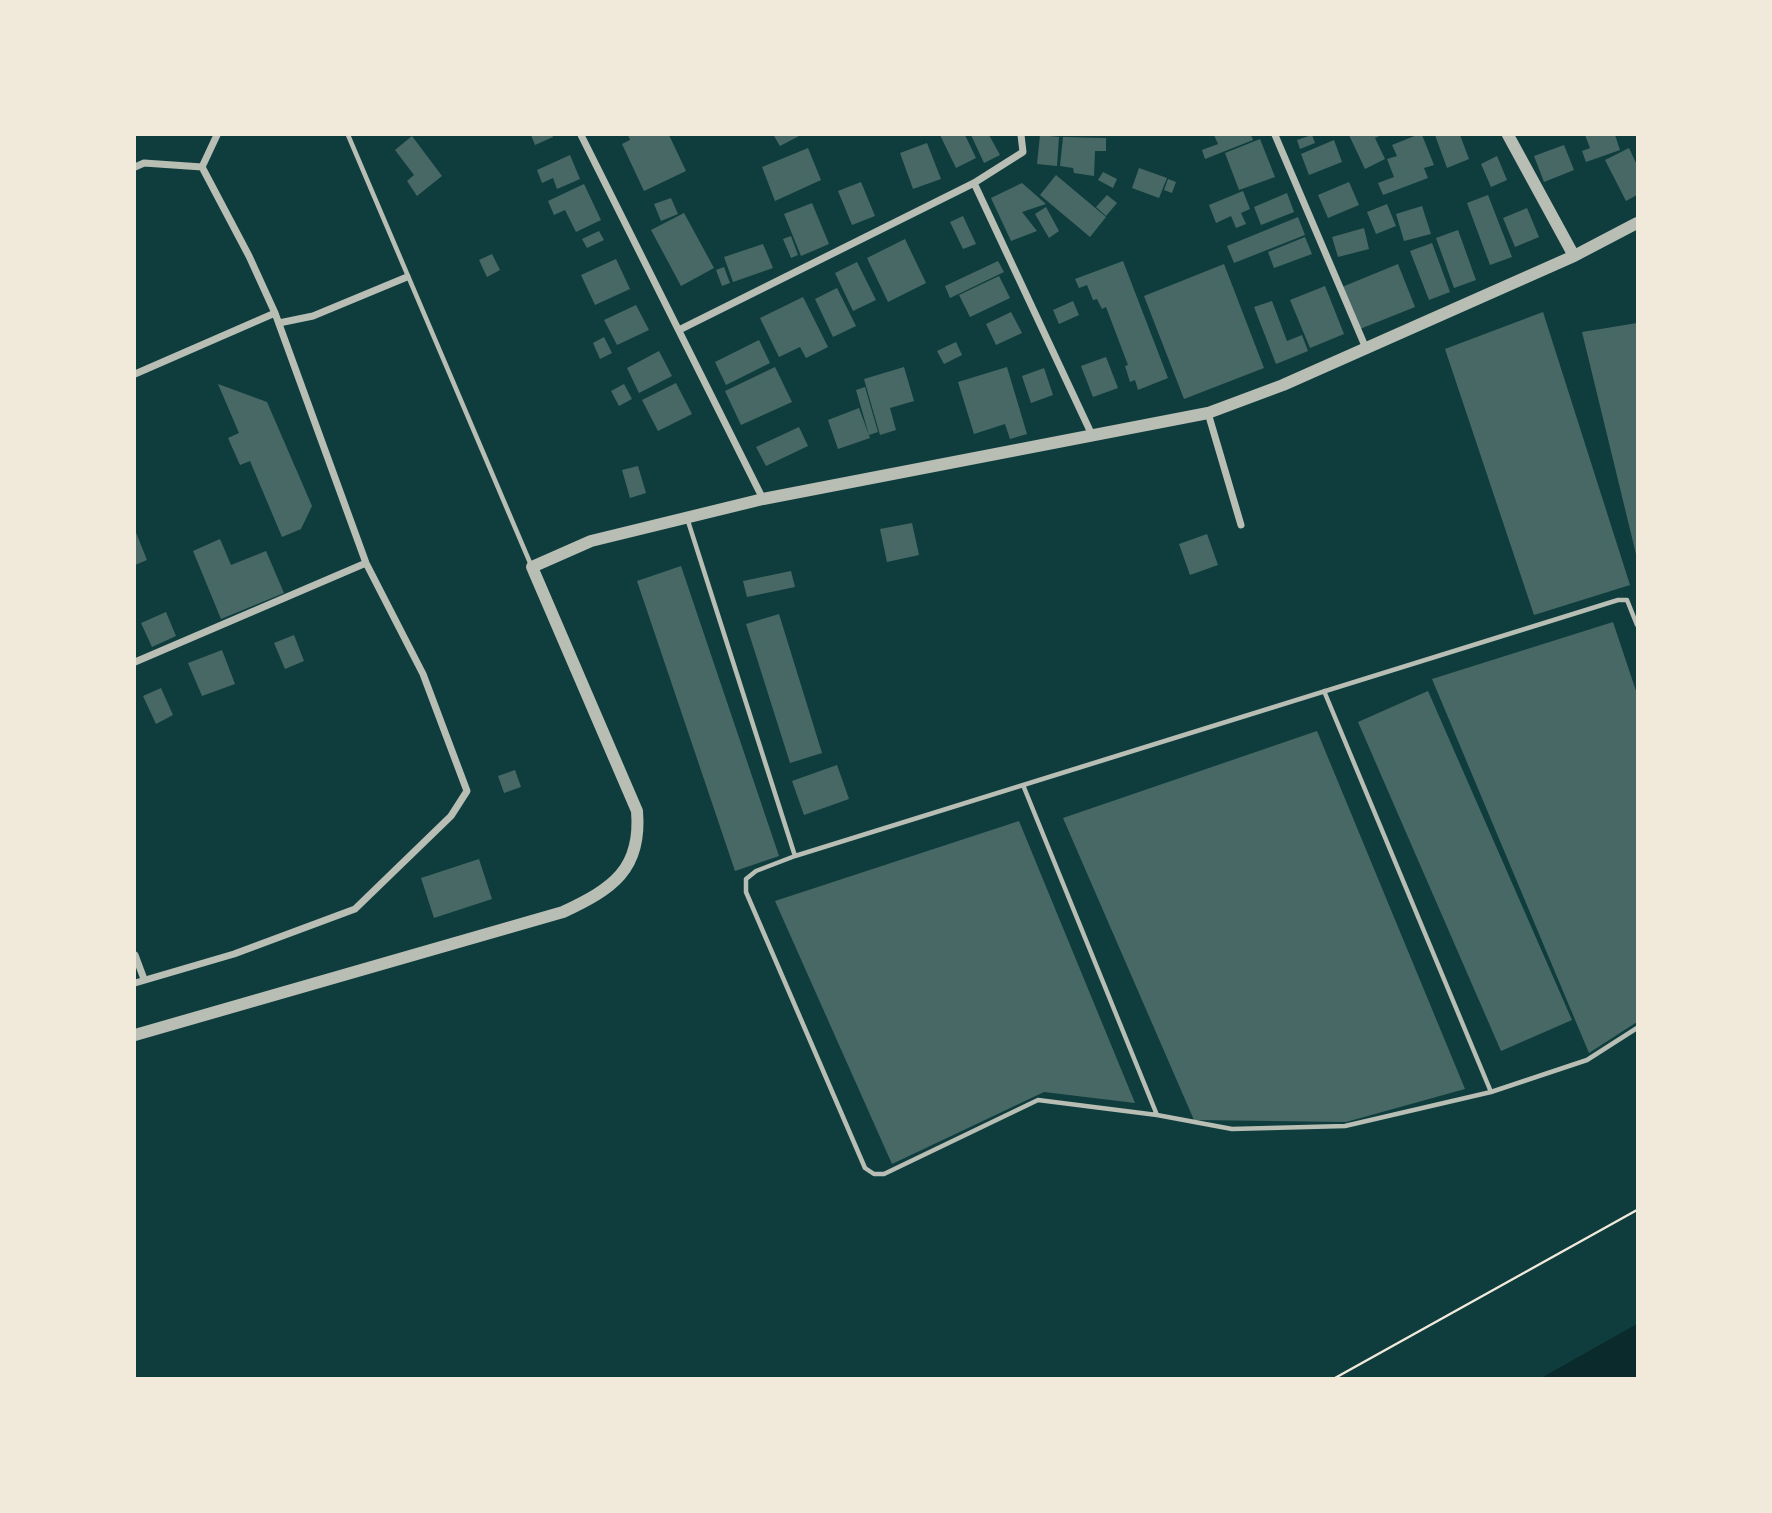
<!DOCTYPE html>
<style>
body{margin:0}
#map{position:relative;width:1772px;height:1513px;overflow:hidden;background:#0f3d3e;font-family:Commissioner,sans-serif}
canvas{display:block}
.frame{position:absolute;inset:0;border:136px solid #f1e9da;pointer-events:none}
</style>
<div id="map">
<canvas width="1772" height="1513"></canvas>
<div class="frame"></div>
</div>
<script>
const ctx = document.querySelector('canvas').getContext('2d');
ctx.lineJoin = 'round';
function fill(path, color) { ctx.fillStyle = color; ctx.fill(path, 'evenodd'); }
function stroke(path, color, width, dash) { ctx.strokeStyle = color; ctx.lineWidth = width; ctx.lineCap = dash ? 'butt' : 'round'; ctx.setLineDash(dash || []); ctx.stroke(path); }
const water = new Path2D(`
 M1637,1324V1378H1541Z`);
const building = new Path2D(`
 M531,135H552L553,137L535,145Z
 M628,135H669L686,171L644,191L622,144L630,140Z
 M777,135H801L780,146L774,136Z
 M940,135H965L976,158L956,168Z
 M971,135H989L1000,155L984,163Z
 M1040,135L1059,137L1057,166L1037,164Z
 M1214,135H1251L1253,140L1205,159L1202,150L1218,144Z
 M1312,135L1315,143L1300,149L1297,140Z
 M1349,135H1382L1375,138L1385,159L1365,169Z
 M1417,135H1422L1434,165L1424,168L1428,178L1383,195L1378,183L1394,177L1387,159L1397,156L1392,145Z
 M1435,135H1460L1469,159L1447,168Z
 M1585,135H1615L1620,150L1586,162L1582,151L1590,148Z
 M412,136L442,176L417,196L407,181L414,175L395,150Z
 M1063,137L1106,138V151H1095L1094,176L1074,173L1073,168L1060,166Z
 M1260,139L1275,177L1239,190L1225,153Z
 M1334,140L1342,162L1309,175L1301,154Z
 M927,143L941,179L913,189L900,153Z
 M1564,145L1574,170L1544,182L1534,156Z
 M808,148L821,180L775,201L762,167Z
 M1629,148L1637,165V195L1626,201L1605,160Z
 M570,155L580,179L557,189L553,178L542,183L537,170Z
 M1497,156L1507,180L1491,187L1481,164Z
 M1139,168L1167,178L1159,198L1132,188Z
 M1103,172L1117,179L1113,188L1098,180Z
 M1056,175L1106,217L1090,237L1040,195Z
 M1168,179L1176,182L1172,193L1164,190Z
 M861,182L875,216L852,225L838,191Z
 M1349,182L1359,205L1328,218L1318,195Z
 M1022,183L1046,204L1022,212L1037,231L1011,241L991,198Z
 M584,184L601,220L576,232L565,210L554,215L548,201Z
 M1243,191L1250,209L1241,213L1246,224L1236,228L1231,216L1216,223L1209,205Z
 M1287,193L1294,212L1261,225L1254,207Z
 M1107,195L1117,203L1106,216L1096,207Z
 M1488,195L1512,257L1490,265L1467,203Z
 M671,198L678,214L661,221L654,204Z
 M812,203L829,244L801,256L784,214Z
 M1387,204L1396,226L1376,234L1367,212Z
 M1422,206L1431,234L1404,241L1396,214Z
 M1046,207L1059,231L1049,238L1035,214Z
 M1527,208L1539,237L1515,247L1503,218Z
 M684,213L714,268L681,286L651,230Z
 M963,216L976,244L963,249L950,222Z
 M1298,217L1305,235L1234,263L1227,246Z
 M1364,228L1369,249L1338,257L1332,237Z
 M1458,230L1476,280L1454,288L1436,238Z
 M599,231L604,240L587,248L582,239Z
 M791,236L798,255L791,258L783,239Z
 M1305,237L1312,254L1274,268L1268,252Z
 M905,239L926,283L888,302L867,258Z
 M1432,243L1450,292L1429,300L1410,251Z
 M763,244L773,268L733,282L724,257Z
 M492,254L500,270L487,277L479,260Z
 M616,259L630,289L595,305L581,275Z
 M998,261L1004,272L950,298L945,286Z
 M1123,261L1168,378L1138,390L1135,380L1130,382L1125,366L1128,365L1106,307L1102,309L1097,299L1093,300L1087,285L1079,288L1075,279Z
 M857,262L876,300L853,311L835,273Z
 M1224,264L1264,368L1184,399L1144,296Z
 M1398,264L1415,307L1360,329L1342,287Z
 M724,267L730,283L722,286L716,270Z
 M999,276L1010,298L970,317L959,295Z
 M1325,286L1344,334L1310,348L1290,300Z
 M837,288L856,326L833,337L815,299Z
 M803,297L828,347L806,358L800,347L779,357L760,318Z
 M1073,301L1079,315L1059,324L1053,310Z
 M1272,301L1287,341L1302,335L1308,351L1276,364L1254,307Z
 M636,305L649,330L617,345L604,320Z
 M1011,312L1022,333L996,345L986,324Z
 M1543,312L1630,585L1534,615L1445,349Z
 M1637,323V553L1636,554L1582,332Z
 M604,337L612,353L600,359L593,343Z
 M759,340L770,363L726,385L715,362Z
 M956,342L962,355L944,364L937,351Z
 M659,351L672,376L639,393L627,368Z
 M1106,357L1118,388L1093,397L1081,366Z
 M775,367L792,402L741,425L725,391Z
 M904,367L914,401L890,408L896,430L880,435L864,379Z
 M1007,367L1027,434L1010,439L1005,424L974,434L958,382Z
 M1044,368L1053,395L1031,403L1022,376Z
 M676,383L692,414L658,431L642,400Z
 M218,384L267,402L312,506L301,529L282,537L250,461L240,465L228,438L239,433Z
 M624,384L632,399L619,406L611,391Z
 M865,387L878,432L869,435L856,390Z
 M859,408L870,438L838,449L828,420Z
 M799,427L808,446L766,466L756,447Z
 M638,466L646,493L630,498L622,470Z
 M912,523L919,555L887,562L880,529Z
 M135,530L147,560L135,565Z
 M1207,534L1218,565L1190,575L1179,544Z
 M220,539L231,565L266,551L284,593L221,619L193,551Z
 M681,566L779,856L735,871L637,581Z
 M791,571L795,587L747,597L743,581Z
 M166,612L176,636L152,647L141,623Z
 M779,614L822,753L790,763L746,624Z
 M1613,622L1637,694V1022L1589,1053L1432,679Z
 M294,635L304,661L285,669L274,643Z
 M222,650L235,684L202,696L188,663Z
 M161,688L173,715L156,724L143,696Z
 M1428,691L1572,1020L1501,1051L1358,722Z
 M1317,731L1465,1089L1346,1122L1194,1120L1063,818Z
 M837,765L849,799L804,815L792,781Z
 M515,770L521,787L504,793L498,776Z
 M1019,821L1135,1103L1044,1092L892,1164L775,901Z
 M479,859L492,899L434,918L421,878Z`);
const path = new Path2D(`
 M1335,1378L1637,1210`);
const service = new Path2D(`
 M348,135L531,565
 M687,518L795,856
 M1637,625L1627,600H1618L795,856L756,871L746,879V892L865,1168L874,1174H884L1038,1100L1157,1115L1232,1129L1345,1126L1491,1092L1587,1060L1637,1028
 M1324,691L1491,1092
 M1023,785L1157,1115`);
const minor = new Path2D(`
 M581,135L763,499
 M1275,135L1365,346
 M135,167L144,163L202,167
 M974,183L1092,435
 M279,323L313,316L407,277
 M679,330L974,183L1023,152L1021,135
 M135,374L275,313
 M1208,413L1241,525
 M135,662L366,563
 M135,955L144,979
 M135,983L234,954L355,909L451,816L467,791L423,674L366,563L275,313L249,256L202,167L217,135`);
const tertiary = new Path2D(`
 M1508,135L1574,256
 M135,1035L563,912C612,889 642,870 637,811L532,567L591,541L763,499L1208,413L1283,385L1574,256L1637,223`);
fill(water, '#0a2a2b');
fill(building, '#486865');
stroke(path, '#f1e9da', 2.5);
stroke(service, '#b8beb3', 4.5);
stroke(minor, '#b8beb3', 7);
stroke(tertiary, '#b8beb3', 12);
</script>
